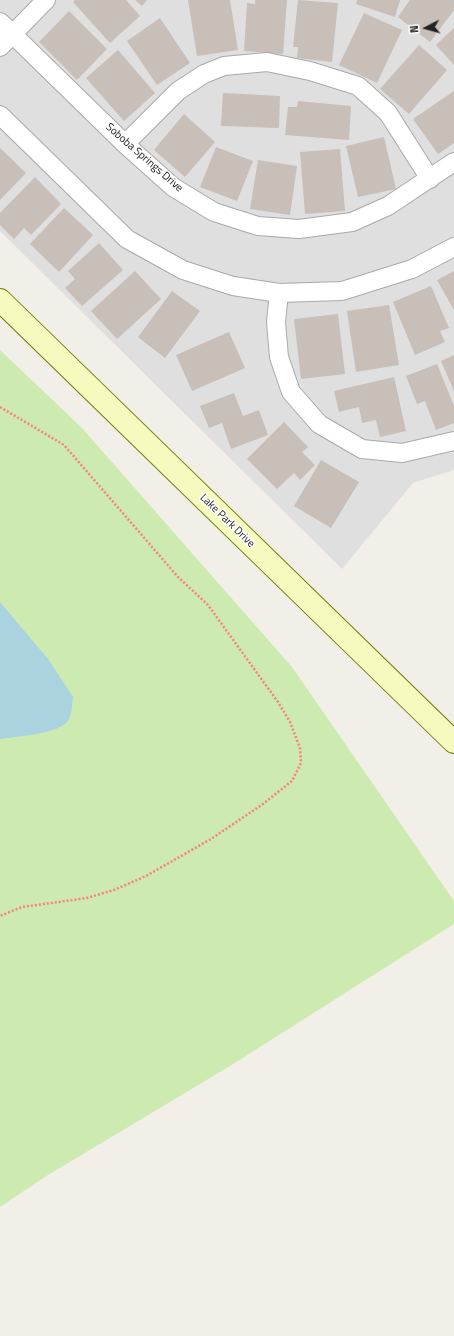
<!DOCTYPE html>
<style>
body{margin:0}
#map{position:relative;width:454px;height:1336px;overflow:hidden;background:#f2efe9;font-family:"Titillium Web",sans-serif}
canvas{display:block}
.north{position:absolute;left:406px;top:8px;width:40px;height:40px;-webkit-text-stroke:3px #fff;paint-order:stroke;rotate:264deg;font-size:11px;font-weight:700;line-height:16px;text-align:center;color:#222}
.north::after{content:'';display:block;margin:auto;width:14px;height:18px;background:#222;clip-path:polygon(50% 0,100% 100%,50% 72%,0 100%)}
</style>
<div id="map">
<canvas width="454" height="1336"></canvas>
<div class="north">N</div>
</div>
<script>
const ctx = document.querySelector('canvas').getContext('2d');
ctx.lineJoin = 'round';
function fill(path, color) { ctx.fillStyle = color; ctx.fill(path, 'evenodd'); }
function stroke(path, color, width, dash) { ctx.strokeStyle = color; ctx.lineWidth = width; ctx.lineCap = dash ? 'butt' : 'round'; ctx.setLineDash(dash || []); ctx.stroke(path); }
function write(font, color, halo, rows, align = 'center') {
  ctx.font = font + ' "Titillium Web",sans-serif'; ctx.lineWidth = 3; ctx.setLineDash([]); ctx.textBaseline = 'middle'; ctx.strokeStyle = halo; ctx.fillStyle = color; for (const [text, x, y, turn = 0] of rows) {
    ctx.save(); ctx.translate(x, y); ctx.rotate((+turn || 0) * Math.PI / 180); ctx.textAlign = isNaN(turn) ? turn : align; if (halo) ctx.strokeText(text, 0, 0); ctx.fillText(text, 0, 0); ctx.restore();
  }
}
const residential = new Path2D(`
 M0,0H454V470L413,483L342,569L0,231Z`);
const grass = new Path2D(`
 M0,350L82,428L292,667L454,901V924L230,1066L48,1175L0,1207Z`);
const water = new Path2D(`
 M0,602L48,659L73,697C72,704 72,713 69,719C61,735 16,736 0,739Z`);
const building = new Path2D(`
 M75,0H126L140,16L110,43L73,2Z
 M135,0H147L142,6Z
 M188,0H230L238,50L197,56Z
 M255,0H287L283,54L244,51L247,3L255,4Z
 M298,0L338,3L332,62L297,58L298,47H293Z
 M357,0H400L395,17L356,4Z
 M410,0H454V10L430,42L398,17Z
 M69,11L107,49L77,80L39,42Z
 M364,13L402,30L377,83L339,65Z
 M160,18L190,63L157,85L127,41Z
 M454,28V65L436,45Z
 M419,45L447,70L409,114L380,89Z
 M118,50L155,93L124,121L86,78Z
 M454,91V143L438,154L413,119Z
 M223,93L280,96L279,128L221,126Z
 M298,101L351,106L349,140L285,135L288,107H297Z
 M184,114L215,142L185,177L154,150Z
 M384,137L396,189L358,197L346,146Z
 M216,147L253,161L237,201L200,187Z
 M0,148L26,173L0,200Z
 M340,149L345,211L305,214L300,152Z
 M258,160L297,166L290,215L250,209Z
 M35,177L61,204L31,235L24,228L14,239L0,225V213Z
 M64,208L93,235L59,272L30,244Z
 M99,243L123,270L82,306L65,288L75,279L68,271Z
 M135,271L161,299L117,339L91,311Z
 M454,271V310L437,280Z
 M431,286L449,328L440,331L445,342L415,355L393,302Z
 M172,291L200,311L165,358L138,337Z
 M389,305L399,365L356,372L347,311Z
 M338,314L345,374L301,379L294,319Z
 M229,332L245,368L192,391L176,355Z
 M454,355V391L441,361Z
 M437,364L454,406V423L436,430L425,401L417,404L406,376Z
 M394,377L406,431L380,437L376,420L362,423L359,407L339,412L334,391Z
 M234,393L243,416L259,410L268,435L231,449L222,423L209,428L200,406Z
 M284,422L308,447L302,452L315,465L300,480L294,473L277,489L247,459Z
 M321,460L359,482L331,528L294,506Z`);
const path = new Path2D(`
 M0,407L64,445L178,577L208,605L278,702L290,722L300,748L301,763L292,781L263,804L211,839L146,876L114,890L87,898L22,907L0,916`);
const street = new Path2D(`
 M0,22L125,144L173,187L214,212L258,226L299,229L352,222L388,206L454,162
 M0,47L46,0
 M0,115L127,239L183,270L233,286L279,293L342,291L412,269L454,247
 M125,144L178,91L204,74L224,66L267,62L310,71L358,86L388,113L430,179
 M279,293L276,322L279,357L291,392L319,424L362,449L402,453L454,441`);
const secondary = new Path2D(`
 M0,300L454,742`);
const streetNames = [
 ["Soboba Springs Drive",144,158,41],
 ["Lake Park Drive",227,521,44]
];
fill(residential, '#e0dfdf');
fill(grass, '#cdebb0');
fill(water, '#aad3df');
fill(building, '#c7bfb8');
stroke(street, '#a9a9a9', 20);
stroke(secondary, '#707d05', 24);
stroke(path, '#fa8072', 2.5, [2, 2]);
stroke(street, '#fff', 18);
stroke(secondary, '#f7fabf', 22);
write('11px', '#222', '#fff', streetNames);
</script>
